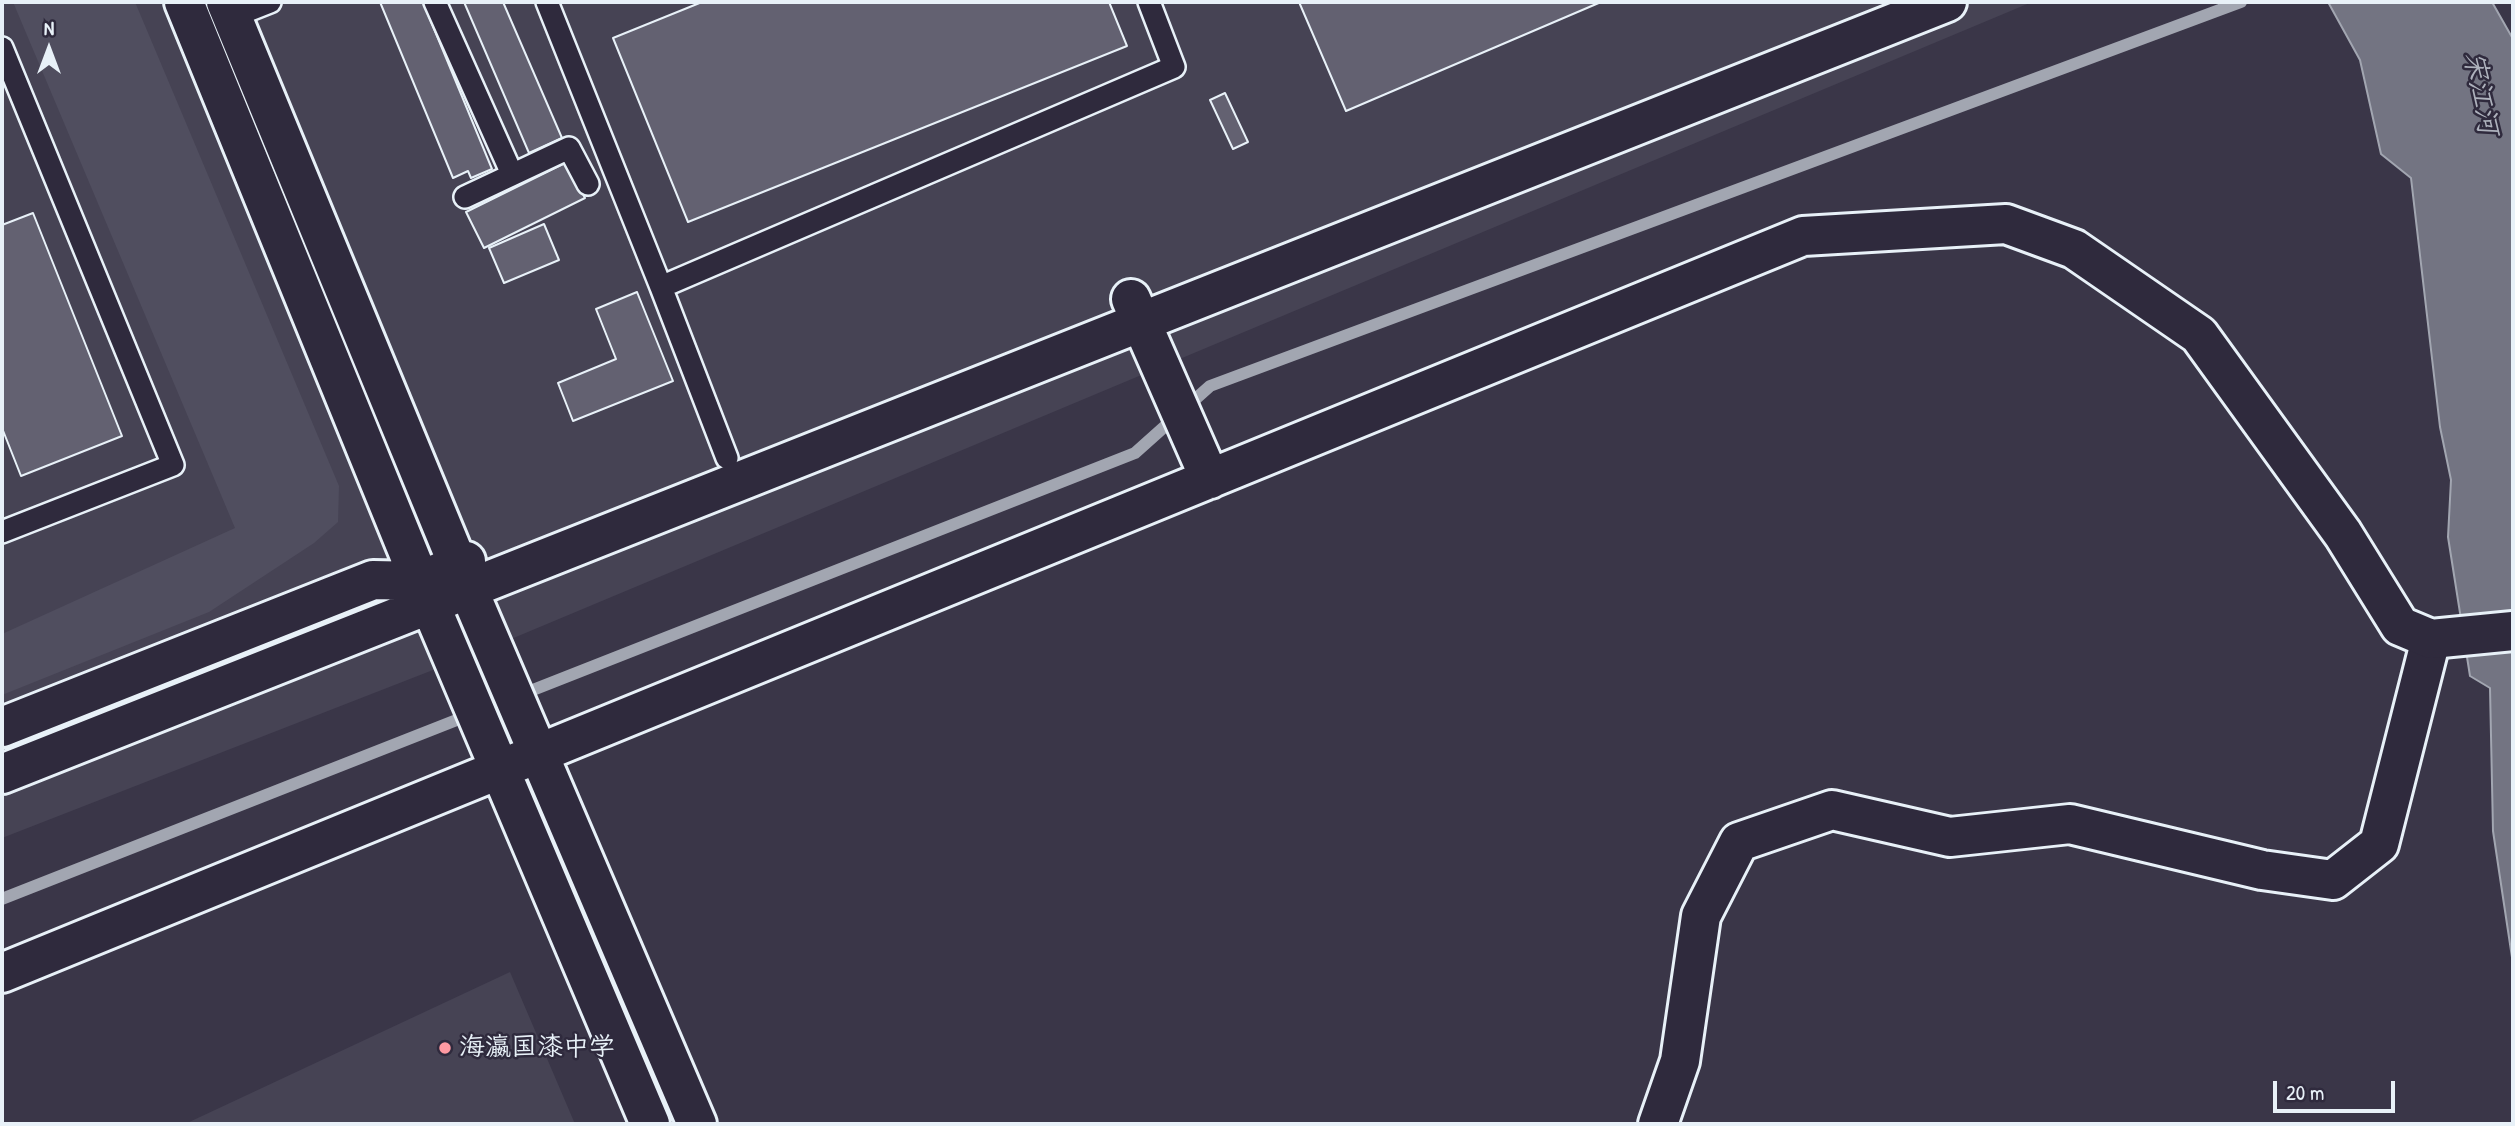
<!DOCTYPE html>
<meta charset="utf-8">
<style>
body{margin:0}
#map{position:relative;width:2515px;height:1126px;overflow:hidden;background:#3a3648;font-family:"Patrick Hand",sans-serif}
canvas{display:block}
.frame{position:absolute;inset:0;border:4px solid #e8f1f8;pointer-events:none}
.north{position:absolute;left:14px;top:14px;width:70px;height:70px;-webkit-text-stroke:5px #2f2a3d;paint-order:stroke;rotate:0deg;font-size:19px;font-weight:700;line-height:28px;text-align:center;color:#e8f1f8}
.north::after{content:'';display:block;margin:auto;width:24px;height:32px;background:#e8f1f8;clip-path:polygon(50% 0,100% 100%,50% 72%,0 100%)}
.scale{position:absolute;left:2273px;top:1081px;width:122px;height:32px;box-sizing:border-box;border:4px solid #e8f1f8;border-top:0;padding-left:9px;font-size:21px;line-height:24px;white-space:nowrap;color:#e8f1f8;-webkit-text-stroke:5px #2f2a3d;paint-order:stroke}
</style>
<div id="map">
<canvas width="2515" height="1126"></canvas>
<div class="frame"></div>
<div class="north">N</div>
<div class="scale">20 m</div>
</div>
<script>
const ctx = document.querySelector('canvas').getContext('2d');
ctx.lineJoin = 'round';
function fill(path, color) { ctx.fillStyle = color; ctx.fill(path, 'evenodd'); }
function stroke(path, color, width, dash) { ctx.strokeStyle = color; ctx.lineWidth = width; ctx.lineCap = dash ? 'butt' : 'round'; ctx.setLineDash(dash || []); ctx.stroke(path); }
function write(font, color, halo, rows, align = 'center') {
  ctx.font = font + ' "Patrick Hand","LXGW WenKai TC",sans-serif'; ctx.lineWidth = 5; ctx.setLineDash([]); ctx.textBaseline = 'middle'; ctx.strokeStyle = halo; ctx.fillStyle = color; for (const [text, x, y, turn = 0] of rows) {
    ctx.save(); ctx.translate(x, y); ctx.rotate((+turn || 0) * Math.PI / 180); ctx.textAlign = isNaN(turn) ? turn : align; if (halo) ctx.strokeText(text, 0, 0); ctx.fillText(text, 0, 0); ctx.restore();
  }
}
const built = new Path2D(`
 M2,2H2032L492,647L2,838Z
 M510,972L575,1124H185Z`);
const green = new Path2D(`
 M13,2H135L339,486L338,522L314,543L209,612L2,695V634L235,528Z`);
const water = new Path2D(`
 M2328,2H2492L2513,39V964L2493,831L2490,688L2470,676L2448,537L2451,480L2440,427L2411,178L2381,154L2360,60Z`);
const stream = new Path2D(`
 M2,899L1135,453L1210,386L2241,2`);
const building = new Path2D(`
 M380,2H423L492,169L471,178L468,171L453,178Z
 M464,2H503L562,138L529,153Z
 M702,2H1109L1127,46L688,222L613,38Z
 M1299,2H1601L1346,111Z
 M1225,93L1248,142L1233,149L1210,100Z
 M567,162L585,198L484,248L466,212Z
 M33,213L122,436L21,476L2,428V225Z
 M544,224L559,260L504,283L489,248Z
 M637,292L673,381L573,421L558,383L616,359L596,309Z`);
const lane = new Path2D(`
 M435,2L512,174
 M547,2L661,287L1174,67L1149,2
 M232,17L270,2
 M2,48L173,465L2,532
 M465,197L569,148L588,184
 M661,287L727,458`);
const street = new Path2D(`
 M1658,1124L1680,1061L1701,916L1739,842L1832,810L1950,837L2070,824L2262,870L2333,880L2379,844L2431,639`);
const secondary = new Path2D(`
 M184,2L420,581L650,1124
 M226,2L468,589L697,1124
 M1131,299L1210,479
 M2,727L373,580L420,581L466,561
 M2,774L1947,2
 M2,973L1803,236L2006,224L2074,249L2199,335L2343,534L2400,626L2431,639L2513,631`);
const markers = [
 [445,1048,7,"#ff9aa2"]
];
const poiNames = [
 ["海瀛国漆中学",459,1048]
];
const waterNames = [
 ["宋江河",2480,93,79]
];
fill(built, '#464354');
fill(green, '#504e5f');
fill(water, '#737482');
stroke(water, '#a2a6b1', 2);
stroke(stream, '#a2a6b1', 12);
fill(building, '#636171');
stroke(building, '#e8f1f8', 2);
stroke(lane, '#e8f1f8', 26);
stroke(street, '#e8f1f8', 44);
stroke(secondary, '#e8f1f8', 44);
stroke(lane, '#2f2a3d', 21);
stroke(street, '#2f2a3d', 38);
stroke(secondary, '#2f2a3d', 38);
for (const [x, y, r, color] of markers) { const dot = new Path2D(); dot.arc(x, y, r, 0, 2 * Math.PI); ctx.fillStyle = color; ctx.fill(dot); stroke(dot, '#2f2a3d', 2.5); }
write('26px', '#e8f1f8', '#2f2a3d', poiNames, 'left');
write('italic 28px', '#aeb2bd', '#2f2a3d', waterNames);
</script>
